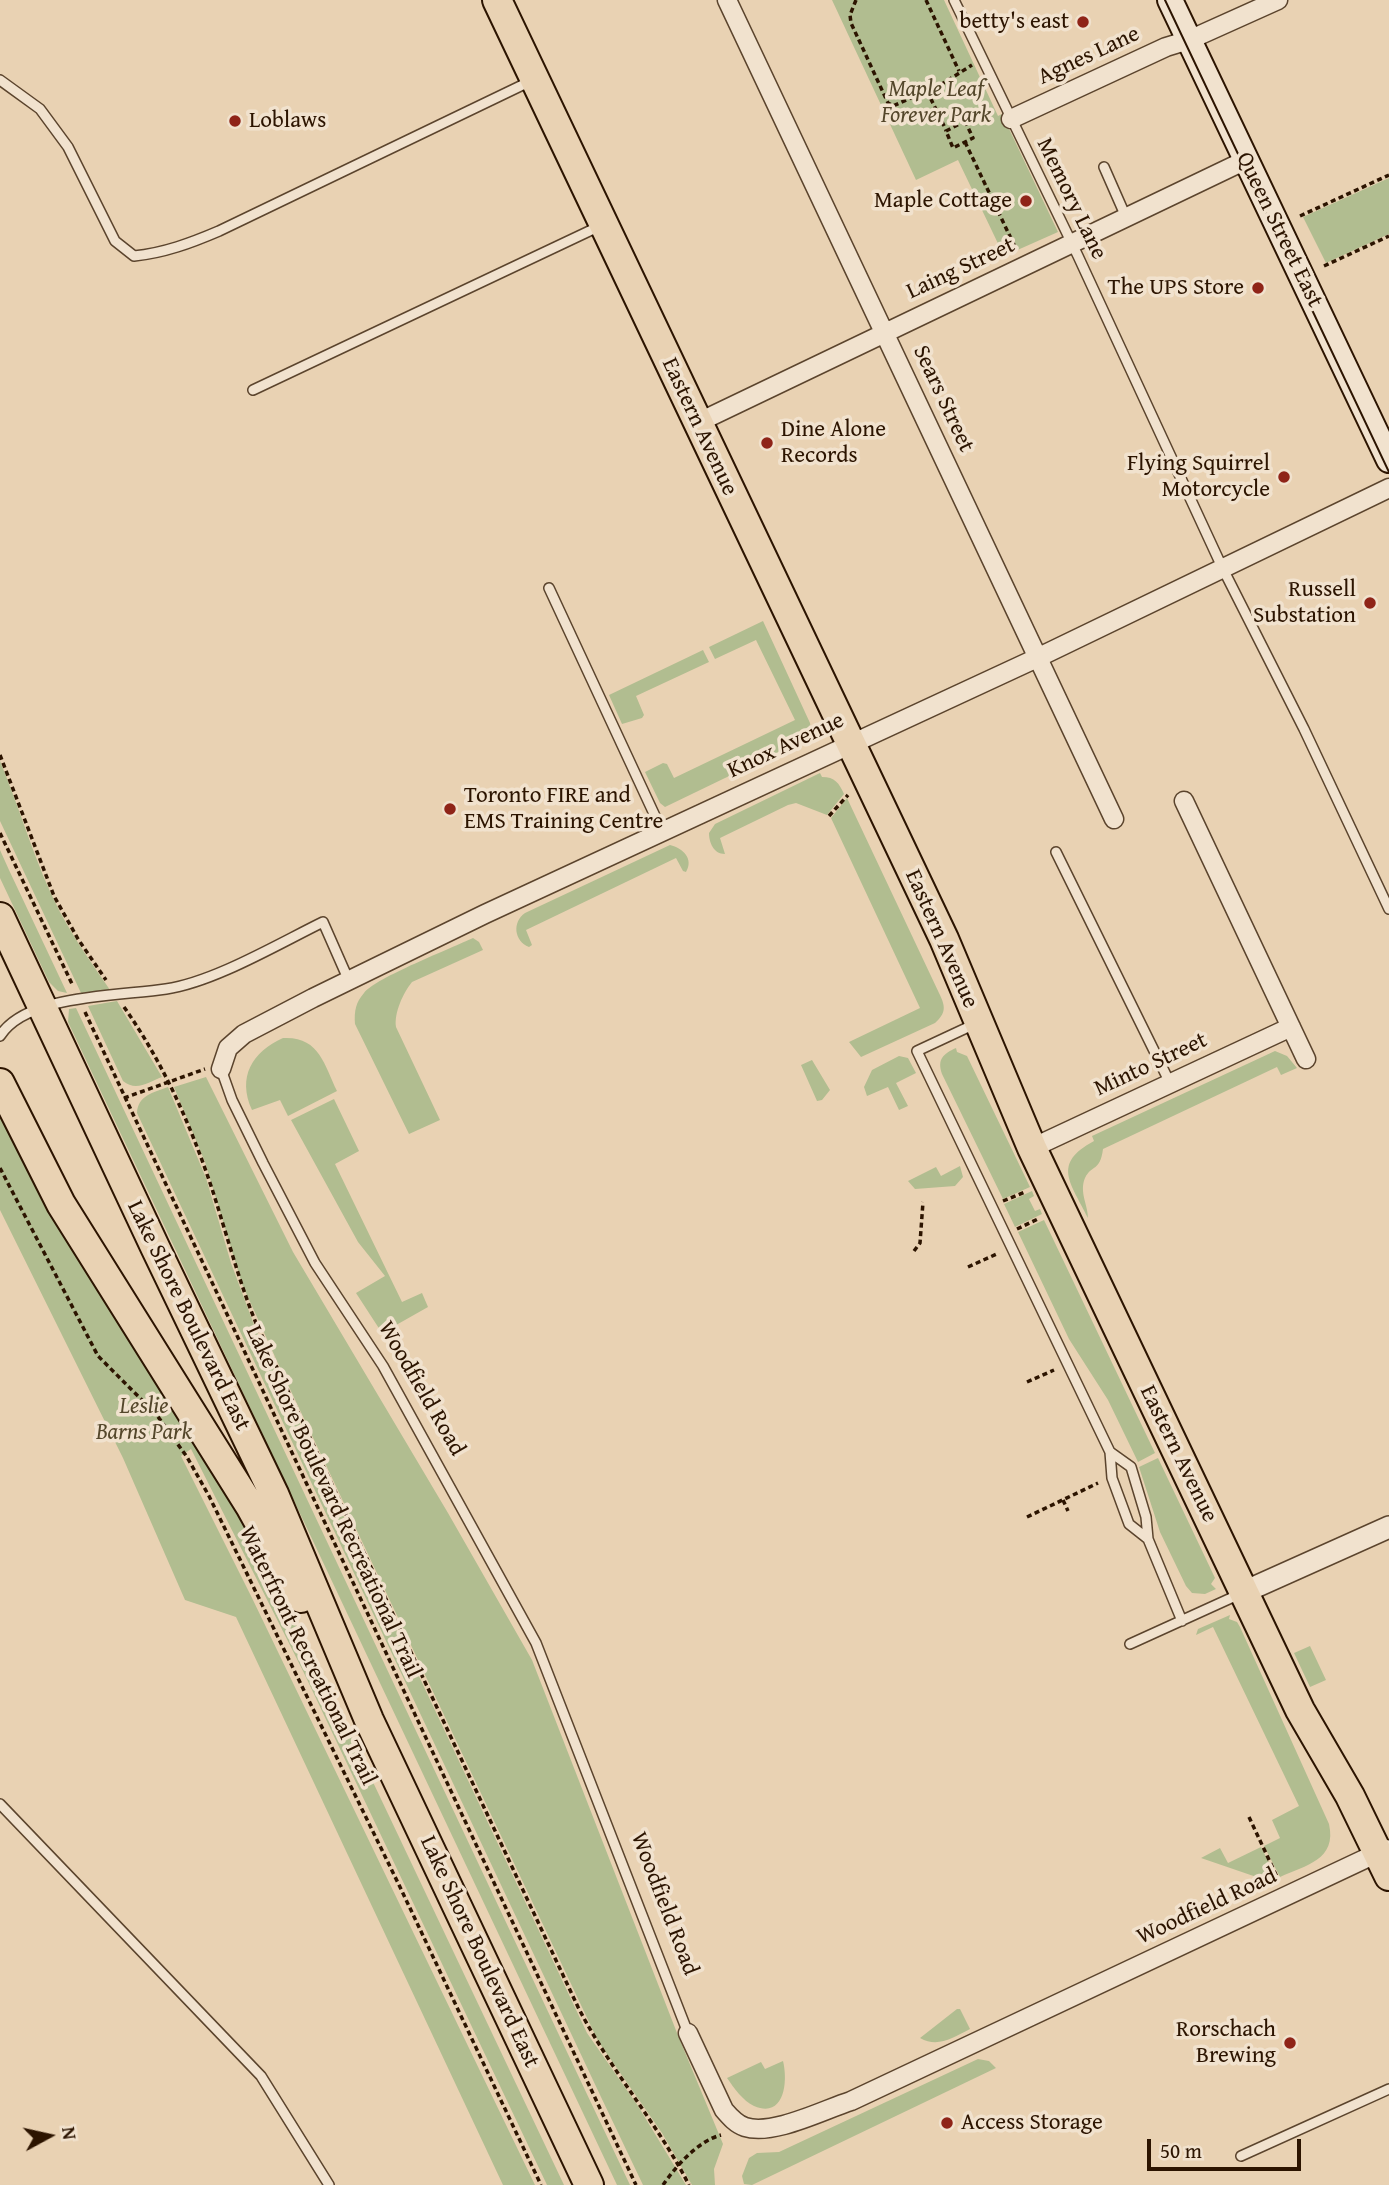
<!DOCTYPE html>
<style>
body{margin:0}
#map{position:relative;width:1389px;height:2185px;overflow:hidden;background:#e9d2b3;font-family:"Gentium Book Plus",serif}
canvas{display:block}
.north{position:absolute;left:14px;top:2101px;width:70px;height:70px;-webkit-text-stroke:5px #f1e2ce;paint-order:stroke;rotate:82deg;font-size:19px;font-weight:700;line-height:28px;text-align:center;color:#2c1400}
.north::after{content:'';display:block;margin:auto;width:24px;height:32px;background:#2c1400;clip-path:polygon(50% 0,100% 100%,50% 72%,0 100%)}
.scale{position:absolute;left:1147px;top:2139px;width:154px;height:32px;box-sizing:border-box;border:4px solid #2c1400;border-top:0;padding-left:9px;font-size:21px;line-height:24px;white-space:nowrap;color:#2c1400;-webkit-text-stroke:5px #f1e2ce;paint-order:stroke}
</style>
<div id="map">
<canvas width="1389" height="2185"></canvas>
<div class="north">N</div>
<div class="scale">50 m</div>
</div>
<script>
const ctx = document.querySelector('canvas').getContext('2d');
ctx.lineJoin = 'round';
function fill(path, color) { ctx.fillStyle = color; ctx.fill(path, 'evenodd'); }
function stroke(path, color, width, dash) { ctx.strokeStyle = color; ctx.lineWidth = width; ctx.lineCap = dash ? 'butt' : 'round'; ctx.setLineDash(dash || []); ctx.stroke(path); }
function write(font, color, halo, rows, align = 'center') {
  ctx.font = font + ' "Gentium Book Plus",serif'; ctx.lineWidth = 7; ctx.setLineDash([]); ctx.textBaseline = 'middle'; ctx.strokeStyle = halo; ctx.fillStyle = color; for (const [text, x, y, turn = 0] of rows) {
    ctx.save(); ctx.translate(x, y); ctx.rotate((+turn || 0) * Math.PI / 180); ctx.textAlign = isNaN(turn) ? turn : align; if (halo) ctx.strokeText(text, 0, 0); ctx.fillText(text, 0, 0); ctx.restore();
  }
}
const green = new Path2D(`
 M832,0H944L998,116L1002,114L1058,232L1004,256L958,160L916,180Z
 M1389,178V234L1326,263L1303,217Z
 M763,621L810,723L812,736L665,807L660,803L645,772L663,763L667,764L674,778L795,720L756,640L715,659L709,647Z
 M703,650L709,662L636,696L644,715L642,718L622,724L609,695Z
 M0,761C21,811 35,864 60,912C75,940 93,965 110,990L81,993L0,821Z
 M820,773L822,777C835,777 839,783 844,794L827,815L796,803L788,805L720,838L725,854C714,854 709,843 709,833L715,824Z
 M847,798L939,993C946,1007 946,1013 935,1023L861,1057L849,1042L920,1008L831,818Z
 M670,845C683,848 694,859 686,872L683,871L676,858L526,930L532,945L529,947C514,941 512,922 525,913Z
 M0,850L9,870L67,993L58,991L49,982L0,878Z
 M473,938L479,942L483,950L412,982C403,993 394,1013 396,1027L440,1120L409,1134L355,1024C354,1011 356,1002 364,993C375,978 452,948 473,938Z
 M117,1001L162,1077C149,1082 136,1092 123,1081L88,1006Z
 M76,1008L567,2052L630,2185H617L68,1022L69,1009Z
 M283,1038C319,1036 324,1064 337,1091L288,1116L280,1100L252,1110C237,1077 252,1052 283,1038Z
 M956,1048L957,1052L967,1056L1030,1187L1003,1199L942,1074C937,1059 943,1054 956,1048Z
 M1275,1051L1287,1056L1297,1068L1281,1075L1277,1067L1103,1149C1100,1172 1092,1164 1085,1178C1079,1192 1088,1205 1088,1218C1071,1183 1051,1164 1094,1141L1092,1136Z
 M899,1056L908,1058L916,1073L896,1083L908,1106L899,1110L888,1087L867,1096L864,1087L872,1070Z
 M812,1060L830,1090L822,1100L817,1101L801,1065Z
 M206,1077L293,1252L448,1513L532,1660L677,2033L723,2144L714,2169L715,2185H692L662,2133L598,2041L281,1370L242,1284L205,1162L174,1087Z
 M168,1087L206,1178L231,1263L256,1330L587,2033L638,2106L686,2185H643L601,2097L137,1113C138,1095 153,1093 168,1087Z
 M334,1099L359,1151L335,1164L402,1302L422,1293L428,1307L382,1333L356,1293L385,1276L358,1242L291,1120Z
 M0,1108L210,1459L261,1556L326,1683L564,2185H547L303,1671L191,1449L181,1456L252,1598L535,2185H503L236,1617L185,1600L123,1458L0,1210Z
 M960,1166L963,1177L955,1186L915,1189L908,1181L936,1167L941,1176Z
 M1032,1191L1034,1196L1029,1199L1035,1211L1040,1209L1042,1214L1015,1227L1004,1204Z
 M1044,1220L1155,1453L1138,1462L1108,1400L1069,1339L1018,1232Z
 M1158,1458L1215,1578L1211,1584L1216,1589L1205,1594L1192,1593L1186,1586L1160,1532L1139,1467Z
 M1230,1615L1229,1619L1237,1622L1240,1627L1329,1824C1337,1860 1306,1865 1280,1877L1264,1846L1280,1838L1272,1820L1299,1806L1213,1627L1196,1635L1198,1629Z
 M1310,1646L1326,1680L1310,1687L1294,1653Z
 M1261,1847L1277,1878L1271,1882L1201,1858L1220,1848L1228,1863Z
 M957,2009H960L970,2029C952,2038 938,2048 920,2038Z
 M978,2059L989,2061L996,2068L752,2185L744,2184L742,2176L749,2158L757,2153L779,2152Z
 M783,2061C788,2081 785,2119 754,2106C743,2101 734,2088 727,2078L761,2062L765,2069Z`);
const path = new Path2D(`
 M856,0L850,15L851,23L888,103L893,106L942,84L972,65
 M926,0L959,71
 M927,91L946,130
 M965,121L973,138L953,148L946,131Z
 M965,142L1016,249
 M1300,216L1389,175
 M1324,266L1389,236
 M0,755L54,896L78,939L106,980
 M829,816L848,795
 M0,833L73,986
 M124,1007C169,1071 200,1146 222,1221C233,1256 242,1289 256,1323L578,2007C610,2070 657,2122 689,2185
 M85,1012L636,2185
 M124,1098L205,1069
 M0,1168L98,1356L156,1414L187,1457L209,1496L400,1887L541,2185
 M1003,1201L1025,1192
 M1017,1229L1038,1219
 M914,1251L920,1243L923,1202
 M968,1267L999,1253
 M1027,1382L1054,1370
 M1063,1500L1068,1511
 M1027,1517L1098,1483
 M1249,1817L1278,1879
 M663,2185C676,2166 698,2141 721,2135`);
const service = new Path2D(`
 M954,0L1078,256L1222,567L1304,729L1389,909
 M0,80L40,109L68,147L115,241L134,256C164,253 191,243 219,231L533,80
 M1104,167L1126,217
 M253,390L600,226
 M549,588L662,831
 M1056,852L1170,1083
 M977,1023L917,1051L1110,1452L1112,1478L1129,1524L1148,1539
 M0,1036C26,994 121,996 166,989C214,982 278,944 323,922L349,981
 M221,1069L232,1100L263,1163L315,1263L383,1366L536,1643L688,2033
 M1110,1452L1131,1467L1146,1517L1148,1539L1182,1621
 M1130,1644L1240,1594
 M0,1804L261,2076L329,2185
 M1241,2156L1389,2089`);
const minor = new Path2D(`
 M727,0L1114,819
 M1011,119L1166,47L1189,40L1278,0
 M697,423L1246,160
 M1184,801L1306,1059
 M221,1069L228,1048L244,1034L313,998L485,914L1037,658L1389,488
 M1032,1148L1291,1027
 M688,2033L724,2110C730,2117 736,2124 745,2127C773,2136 823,2110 851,2101L1386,1849`);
const tertiary = new Path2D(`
 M1244,1592L1389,1527`);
const secondary = new Path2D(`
 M1170,0L1389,460`);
const primary = new Path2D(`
 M497,0L944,939L1032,1148L1300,1710L1350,1796L1389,1876`);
const trunk = new Path2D(`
 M0,917L155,1247L274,1494L369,1720L589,2185
 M0,1083L61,1204L250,1506L301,1598`);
const tram = new Path2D(`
 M1165,0L1389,472`);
const markers = [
 [1083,22,7,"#8f2418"],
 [235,121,7,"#8f2418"],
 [1026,201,7,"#8f2418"],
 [1258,288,7,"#8f2418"],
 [767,443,7,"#8f2418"],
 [1284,477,7,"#8f2418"],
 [1370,603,7,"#8f2418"],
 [450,809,7,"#8f2418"],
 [1290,2043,7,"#8f2418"],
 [947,2123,7,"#8f2418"]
];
const poiNames = [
 ["betty's east",1069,22],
 ["Loblaws",249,121,"left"],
 ["Maple Cottage",1012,201],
 ["The UPS Store",1244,288],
 ["Dine Alone",781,430,"left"],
 ["Records",781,456,"left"],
 ["Flying Squirrel",1270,464],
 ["Motorcycle",1270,490],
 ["Russell",1356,590],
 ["Substation",1356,616],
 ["Toronto FIRE and",464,796,"left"],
 ["EMS Training Centre",464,822,"left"],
 ["Rorschach",1276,2030],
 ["Brewing",1276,2056],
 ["Access Storage",961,2123,"left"]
];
const streetNames = [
 ["Agnes Lane",1089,56,-25],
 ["Memory Lane",1071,199,64],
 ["Queen Street East",1279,230,64],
 ["Laing Street",961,269,-25],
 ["Sears Street",943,399,65],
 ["Eastern Avenue",699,427,65],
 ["Knox Avenue",786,746,-25],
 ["Eastern Avenue",941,939,66],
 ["Minto Street",1151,1065,-25],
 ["Lake Shore Boulevard East",188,1316,64],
 ["Woodfield Road",421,1389,60],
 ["Eastern Avenue",1178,1454,64],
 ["Lake Shore Boulevard Recreational Trail",333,1502,65],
 ["Waterfront Recreational Trail",307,1656,64],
 ["Woodfield Road",664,1904,69],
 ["Woodfield Road",1207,1907,-25],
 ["Lake Shore Boulevard East",479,1952,65]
];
const parkNames = [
 ["Maple Leaf",936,90],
 ["Forever Park",936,116],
 ["Leslie",144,1407],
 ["Barns Park",144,1433]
];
fill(green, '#b1bd90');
stroke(service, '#5b442d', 12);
stroke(minor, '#5b442d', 21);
stroke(tertiary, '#5b442d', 24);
stroke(secondary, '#2c1400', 28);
stroke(primary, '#2c1400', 32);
stroke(trunk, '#2c1400', 32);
stroke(path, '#2c1400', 3.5, [5, 3.5]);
stroke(service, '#f1e2ce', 9);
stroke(minor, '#f1e2ce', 18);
stroke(tertiary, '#f1e2ce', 21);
stroke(secondary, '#f1e2ce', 24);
stroke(primary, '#e9d2b3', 28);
stroke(trunk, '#e9d2b3', 28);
stroke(tram, '#2c1400', 2);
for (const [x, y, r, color] of markers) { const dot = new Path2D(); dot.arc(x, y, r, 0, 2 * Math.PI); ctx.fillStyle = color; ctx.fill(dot); stroke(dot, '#f1e2ce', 2.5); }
write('23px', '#2c1400', '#f1e2ce', poiNames, 'right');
write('23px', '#2c1400', '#f1e2ce', streetNames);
write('italic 23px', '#54472b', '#f1e2ce', parkNames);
</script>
